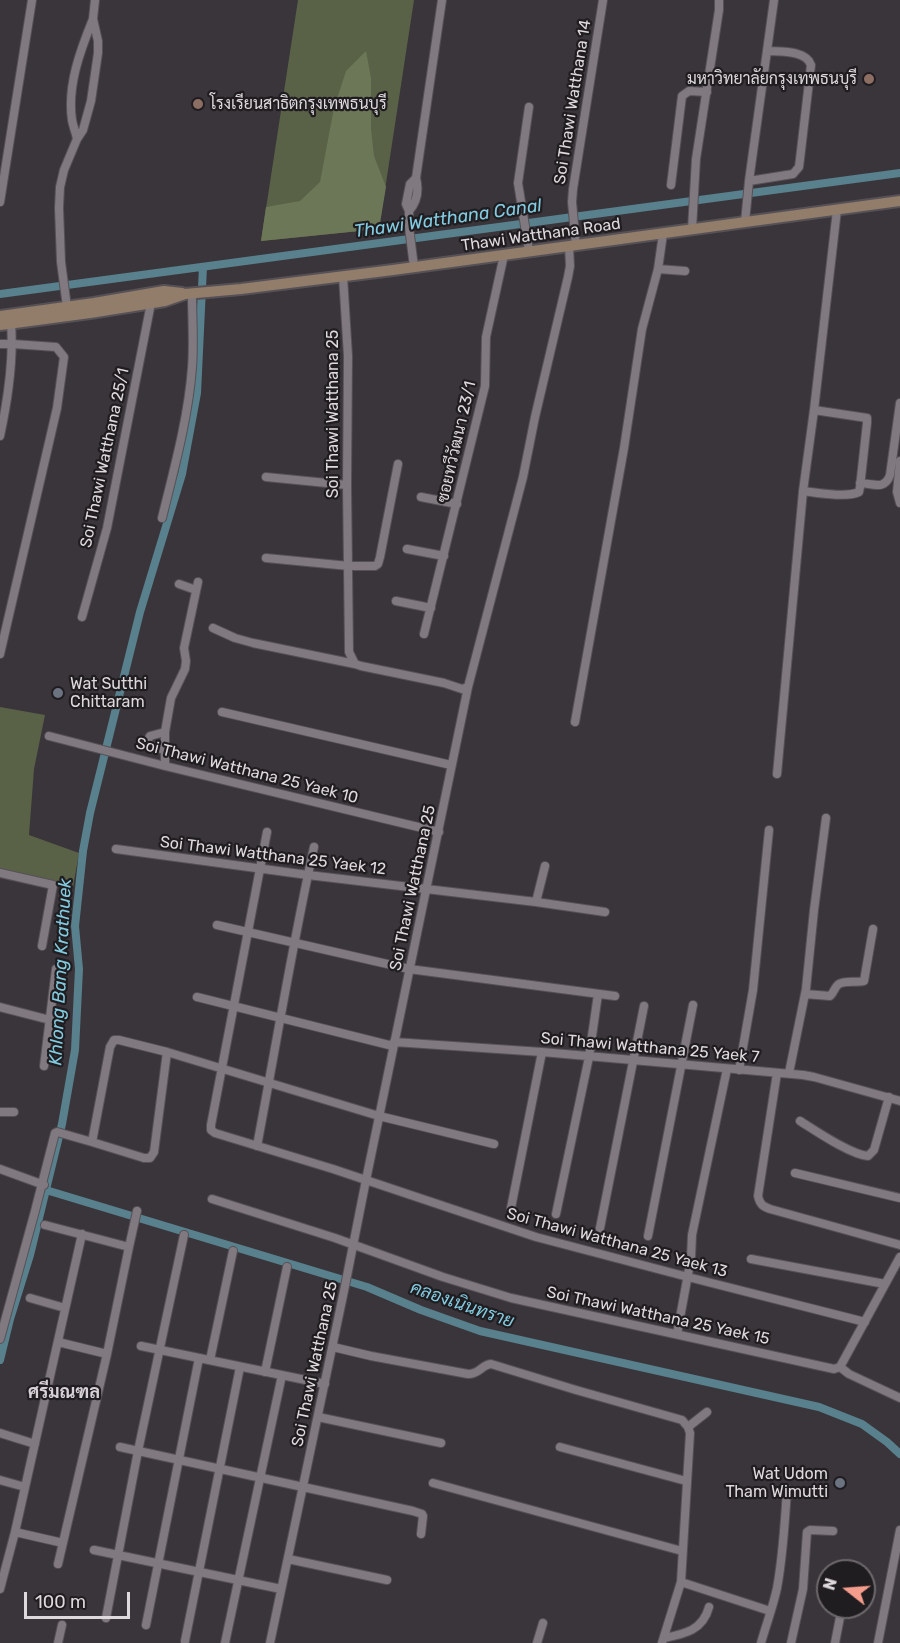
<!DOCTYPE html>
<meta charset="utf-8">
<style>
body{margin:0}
#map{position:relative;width:900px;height:1643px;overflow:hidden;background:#3a353a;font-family:Rubik,sans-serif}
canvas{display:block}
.north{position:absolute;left:816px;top:1559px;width:60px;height:60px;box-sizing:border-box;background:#201d20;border:2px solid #6c686c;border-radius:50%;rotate:287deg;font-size:16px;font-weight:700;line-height:24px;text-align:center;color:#ddd9dd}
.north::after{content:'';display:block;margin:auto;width:21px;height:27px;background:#f59d8d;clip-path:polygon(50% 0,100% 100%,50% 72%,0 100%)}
.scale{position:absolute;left:24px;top:1592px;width:106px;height:27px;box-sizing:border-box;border:3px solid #ddd9dd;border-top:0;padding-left:8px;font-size:18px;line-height:21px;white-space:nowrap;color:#ddd9dd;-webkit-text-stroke:4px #201d20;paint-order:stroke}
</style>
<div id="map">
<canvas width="900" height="1643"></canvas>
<div class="north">N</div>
<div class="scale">100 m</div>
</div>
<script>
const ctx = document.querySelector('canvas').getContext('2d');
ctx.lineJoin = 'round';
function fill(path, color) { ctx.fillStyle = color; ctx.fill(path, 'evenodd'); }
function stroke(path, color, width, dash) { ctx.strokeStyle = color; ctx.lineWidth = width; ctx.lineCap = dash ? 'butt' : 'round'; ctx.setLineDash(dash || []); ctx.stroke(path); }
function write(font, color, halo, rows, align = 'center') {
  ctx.font = font + ' Rubik,Sarabun,sans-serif'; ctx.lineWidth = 4.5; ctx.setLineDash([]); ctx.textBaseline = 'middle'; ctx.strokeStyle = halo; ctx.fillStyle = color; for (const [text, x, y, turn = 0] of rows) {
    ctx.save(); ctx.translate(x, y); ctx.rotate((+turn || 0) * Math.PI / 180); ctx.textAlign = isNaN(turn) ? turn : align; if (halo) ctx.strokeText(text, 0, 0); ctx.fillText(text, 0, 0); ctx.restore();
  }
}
const green = new Path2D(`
 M298,0H414L379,229L261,241Z
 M0,707L45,715L34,769L29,835L79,853L73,887L0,871Z`);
const forest = new Path2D(`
 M366,51L371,78V129L374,156L386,187L379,229L261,241L266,207L300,201L320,182L334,108L346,71Z`);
const canal = new Path2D(`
 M0,294L900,173
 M46,1190L367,1287L421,1310L480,1331L819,1407L862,1424L887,1442L900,1454
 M0,1360L10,1319L30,1255L62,1124L75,1050L79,969L75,926L83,851L90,813L140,612L182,474L197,393L203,267`);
const minor = new Path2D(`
 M529,107L518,183L529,251
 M77,139C76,133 73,126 72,120C67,86 80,51 93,19
 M749,181L793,174L799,167L800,159L811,65C806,50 781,52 767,51
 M671,185L682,96L689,91L707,92
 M0,202L32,0
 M409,211C417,202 419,190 416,178L442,0
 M745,222L749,181L774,0
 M692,229L696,159L719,10V0
 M576,245L572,202L573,189L603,0
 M414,267L409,227V211L406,204L410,184L416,178
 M658,269L685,271
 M343,276L348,356L347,485L349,652L355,664L361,666L444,683L462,689L468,687
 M67,307L61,262L59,208L60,187L64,170L77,139L83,130L91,101L98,53V41L93,19L95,0
 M0,344H13L56,347L64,357L57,408L0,654
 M0,436C8,399 14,361 11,323
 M900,461L897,492L900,503
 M266,477L347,485
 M860,483C874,484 885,490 890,475L900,403
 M803,491C818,493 846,498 859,492L860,487L867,423V418L814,410
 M421,497L457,504
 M162,518C174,469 188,419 192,368C194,343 192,318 192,293
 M407,549L444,556
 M266,558L349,566H375L378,564L380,557L398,464
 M179,584L196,590
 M396,601L431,608
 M82,617L107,528L151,303
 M213,628L235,638L253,643L355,664
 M424,634L485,386L486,337L504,255
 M222,712L451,765
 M575,722L624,448L642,329L658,269L663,234
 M49,736L165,766L439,832
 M164,750L149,745L148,740L150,736L165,732L171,698L185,669L186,661L184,648L198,582
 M165,766V732
 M777,774L803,491L814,410L837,210
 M267,832L211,1125V1130L215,1133L333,1169L536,1237L688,1277L865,1322
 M116,849L308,875L536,902L605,912
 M0,873L53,885L42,946
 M536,902L545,866
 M217,925L409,969L615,996
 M805,994L830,996C834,993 835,986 839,984C845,980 857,983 864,981L873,929
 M197,997L393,1046
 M0,1007L50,1020
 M394,1042L542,1052L803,1075L814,1077L900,1101
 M167,1052L154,1152L150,1158H144L92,1142L110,1047L114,1040H119L167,1052L379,1116L494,1144
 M44,1066L56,969
 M739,1070L753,990L769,830
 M777,1073L758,1196C760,1205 763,1206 770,1209L900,1245
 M789,1073L806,989L814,910L826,818
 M0,1112H14
 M800,1121C816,1131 851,1155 868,1156L874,1150L889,1097
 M257,1146C276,1046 292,946 314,847
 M0,1169L44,1185
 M795,1173L900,1198
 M212,1199L335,1238L443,1277L511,1298L834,1369L840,1367L900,1257
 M511,1208L542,1052
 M556,1214L589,1057L598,994
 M45,1225L129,1247L107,1354L58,1564
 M600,1228L644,1006
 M648,1236L693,1005
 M129,1247L137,1211
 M751,1259L885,1284
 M30,1298L65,1308
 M677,1334L691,1258L692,1235L727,1069
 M0,1339L35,1211L55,1133L57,1132L92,1142
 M58,1342L107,1354
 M141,1346L325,1384
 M333,1347L371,1356L468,1374C480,1374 481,1365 491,1364L576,1390L682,1420L688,1427L690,1433L681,1582L770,1611
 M210,1360L233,1251
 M840,1367L849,1374L900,1398
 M265,1372L287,1267
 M318,1417L441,1443
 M688,1427L707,1412
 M0,1433L35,1444
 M120,1447L413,1511L422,1514L423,1516L421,1534
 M560,1447L686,1481
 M0,1480L25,1487
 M433,1483L682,1551
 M15,1532L63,1543
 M94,1550L281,1589
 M288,1559L387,1580
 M0,1589L15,1532L82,1234
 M106,1618L138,1451L184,1235
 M146,1625L199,1358
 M664,1638C685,1634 703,1630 709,1607
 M185,1641L240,1367
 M58,1643L62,1625
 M225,1643L282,1375
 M270,1643L345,1286L366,1180L468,687L523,477L535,417L568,277L570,266L569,246
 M537,1643L543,1623
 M662,1643L681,1582
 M761,1643C766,1625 773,1607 777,1588C783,1556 785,1522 787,1489
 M791,1643L803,1589L807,1532L810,1530L833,1531
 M835,1643L842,1607
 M878,1643L900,1530`);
const secondary = new Path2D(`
 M0,316L94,303L164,291L182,293
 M0,325L90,313L165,301L185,294L241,289L393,270L900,201`);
const markers = [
 [869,79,6,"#8d6e63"],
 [198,104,6,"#8d6e63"],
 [58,693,6,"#6b7280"],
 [840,1483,6,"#6b7280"]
];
const poiNames = [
 ["มหาวิทยาลัยกรุงเทพธนบุรี",857,79],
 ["โรงเรียนสาธิตกรุงเทพธนบุรี",210,104,"left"],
 ["Wat Sutthi",70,684,"left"],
 ["Chittaram",70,702,"left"],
 ["Wat Udom",828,1474],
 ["Tham Wimutti",828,1492]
];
const streetNames = [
 ["Soi Thawi Watthana 14",573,102,-81],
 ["Thawi Watthana Road",541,235,-8],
 ["Soi Thawi Watthana 25",333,414,-90],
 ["ซอยทวีวัฒนา 23/1",457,442,-77],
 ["Soi Thawi Watthana 25/1",105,458,-78],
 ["Soi Thawi Watthana 25 Yaek 10",247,771,14],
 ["Soi Thawi Watthana 25 Yaek 12",273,856,7],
 ["Soi Thawi Watthana 25",413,888,-78],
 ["Soi Thawi Watthana 25 Yaek 7",650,1048,5],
 ["Soi Thawi Watthana 25 Yaek 13",617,1243,15],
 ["Soi Thawi Watthana 25 Yaek 15",658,1316,12],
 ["Soi Thawi Watthana 25",315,1364,-78]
];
const waterNames = [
 ["Thawi Watthana Canal",448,219,-8],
 ["Khlong Bang Krathuek",61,972,-87],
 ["คลองเนินทราย",462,1305,19]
];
const neighbourhoodNames = [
 ["ศรีมณฑล",64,1393]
];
fill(green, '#596246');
fill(forest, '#6c7757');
stroke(canal, '#58818d', 8);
stroke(minor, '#565156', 10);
stroke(secondary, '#565156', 14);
stroke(minor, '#807980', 8);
stroke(secondary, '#927d6a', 10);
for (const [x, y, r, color] of markers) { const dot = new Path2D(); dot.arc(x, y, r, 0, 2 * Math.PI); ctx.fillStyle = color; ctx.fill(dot); stroke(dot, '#201d20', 2); }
write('16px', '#ddd9dd', '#201d20', poiNames, 'right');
write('16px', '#ddd9dd', '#201d20', streetNames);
write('italic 18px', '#82cbe1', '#201d20', waterNames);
write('bold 18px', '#d8d1d7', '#201d20', neighbourhoodNames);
</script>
